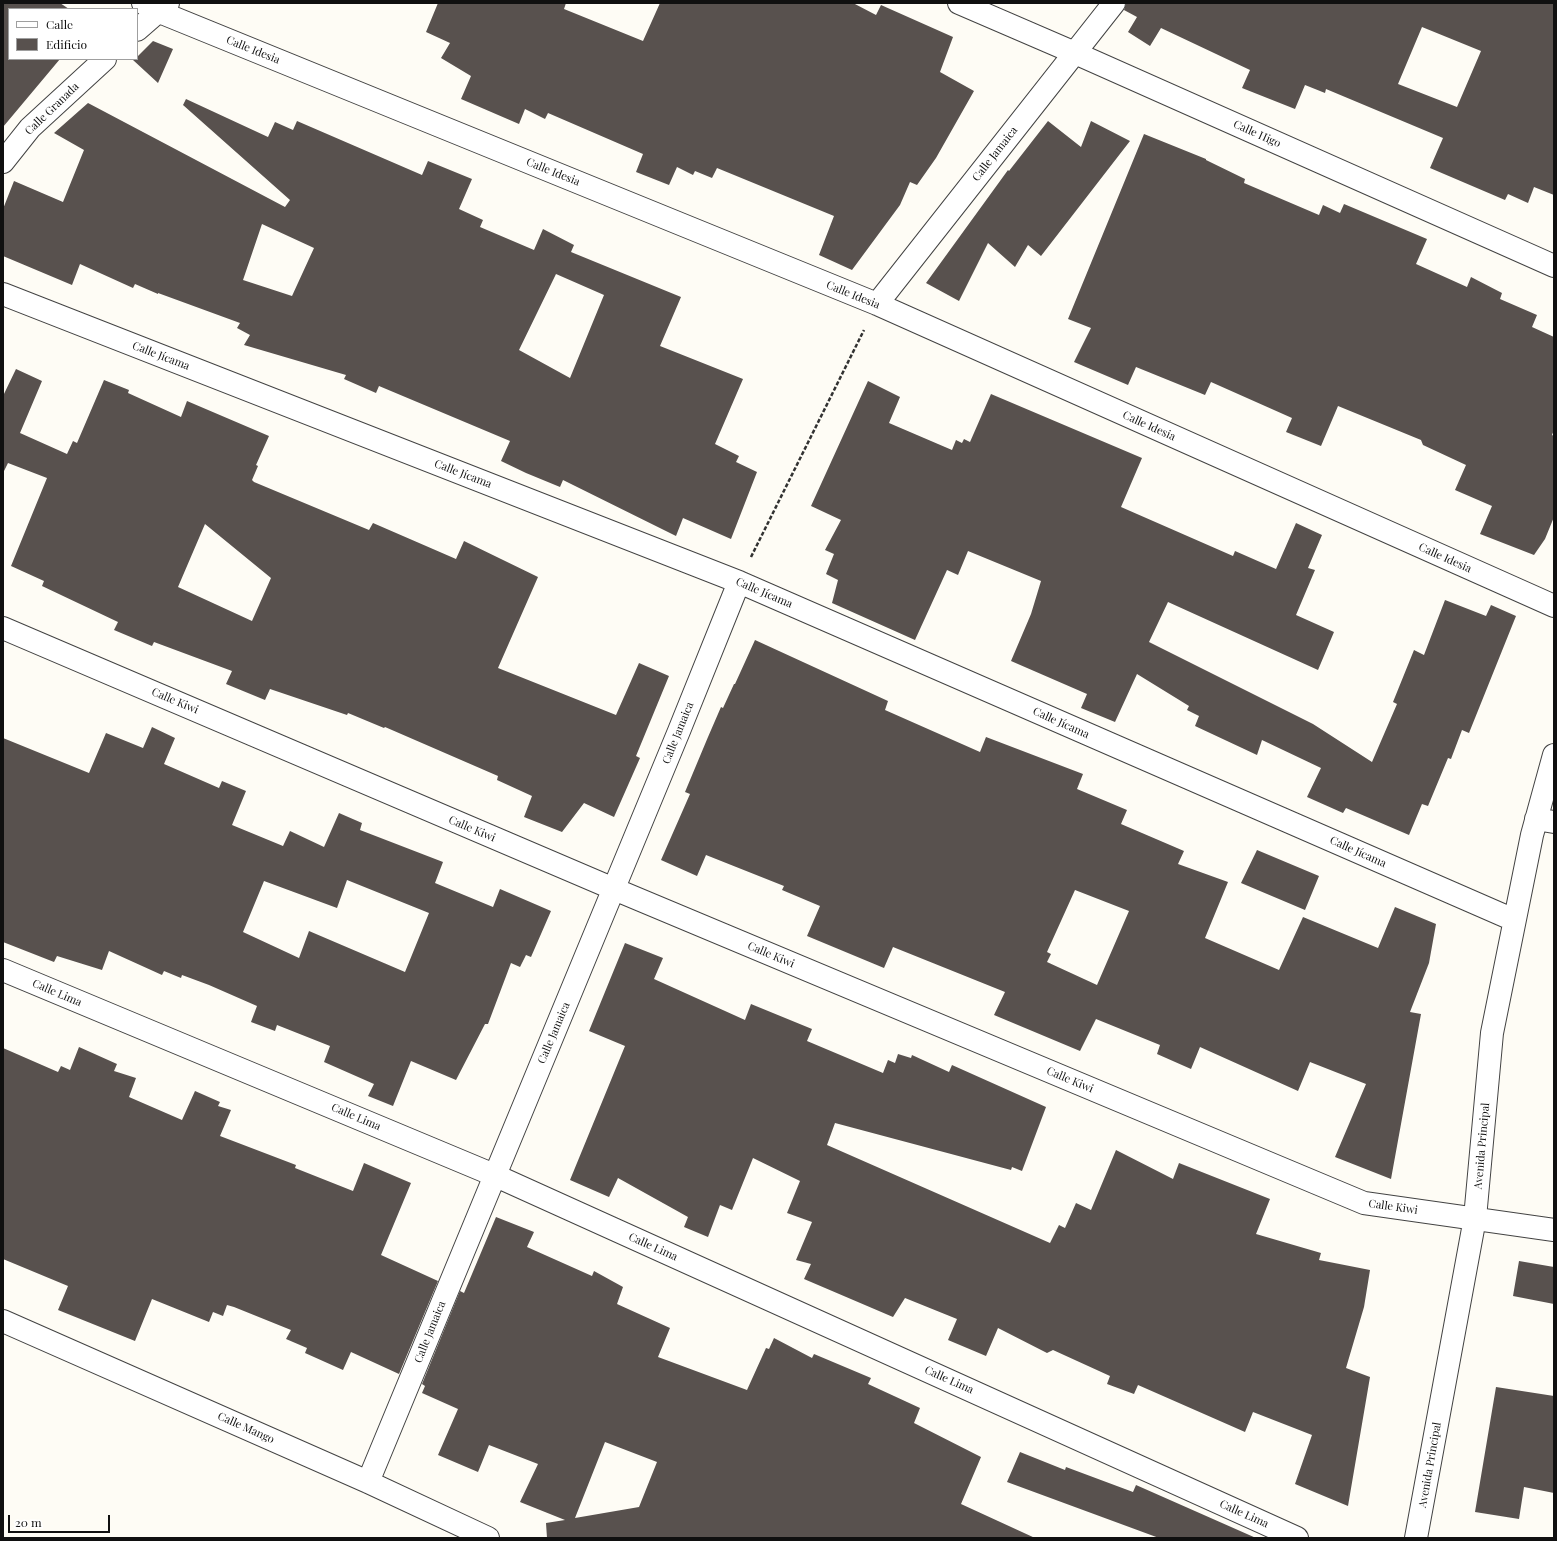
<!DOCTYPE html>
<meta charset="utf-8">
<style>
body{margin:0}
#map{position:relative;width:1557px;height:1541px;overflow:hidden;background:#fefcf5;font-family:"Playfair Display",serif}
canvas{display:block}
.frame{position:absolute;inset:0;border:4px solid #101010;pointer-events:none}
.legend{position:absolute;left:8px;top:8px;width:130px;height:52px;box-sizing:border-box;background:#fff;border:1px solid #9f9f9f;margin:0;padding:5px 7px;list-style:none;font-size:12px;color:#101010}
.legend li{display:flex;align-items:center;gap:8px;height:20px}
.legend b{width:20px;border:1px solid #9f9f9f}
.scale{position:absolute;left:8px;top:1515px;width:102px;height:18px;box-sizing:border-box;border:2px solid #101010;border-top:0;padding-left:5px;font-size:12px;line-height:14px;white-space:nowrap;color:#101010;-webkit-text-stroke:3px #fff;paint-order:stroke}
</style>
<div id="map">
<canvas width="1557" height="1541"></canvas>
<div class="frame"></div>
<ul class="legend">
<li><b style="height:5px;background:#fff"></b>Calle</li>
<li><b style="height:11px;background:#58514e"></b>Edificio</li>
</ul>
<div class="scale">20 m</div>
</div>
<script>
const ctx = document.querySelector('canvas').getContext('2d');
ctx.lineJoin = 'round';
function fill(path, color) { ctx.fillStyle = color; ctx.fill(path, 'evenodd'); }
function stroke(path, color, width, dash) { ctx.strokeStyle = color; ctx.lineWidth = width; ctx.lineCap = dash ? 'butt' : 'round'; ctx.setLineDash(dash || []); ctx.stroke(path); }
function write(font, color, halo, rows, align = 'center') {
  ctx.font = font + ' "Playfair Display",serif'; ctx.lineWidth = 4; ctx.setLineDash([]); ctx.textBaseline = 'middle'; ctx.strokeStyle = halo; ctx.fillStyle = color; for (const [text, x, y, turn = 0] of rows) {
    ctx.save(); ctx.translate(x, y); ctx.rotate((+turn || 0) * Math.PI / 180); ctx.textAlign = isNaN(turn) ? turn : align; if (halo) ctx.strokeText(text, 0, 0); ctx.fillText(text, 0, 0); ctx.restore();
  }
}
const building = new Path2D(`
 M3,3H60L69,9H9V59H60L3,127Z
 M438,3H566L564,9L643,41L660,3H853L876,15L881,5L953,37L940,72L974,91L936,158L917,185L910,182L900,205L852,270L819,255L834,216L717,168L712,178L695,171L693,175L677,167L669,185L636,172L643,154L548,113L545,119L525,109L519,124L461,99L471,76L441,58L450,43L426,32Z
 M1126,3H1554V195L1534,187L1528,203L1508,194L1505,200L1430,168L1443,138L1326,89L1325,93L1305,85L1295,109L1242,88L1250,70L1161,28L1150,46L1128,32L1137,17L1124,10ZM1422,27L1481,51L1457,107L1398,84Z
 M153,41L173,49L158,83L133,60L137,59V57Z
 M186,99L268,137L275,122L293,130L297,121L422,175L428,161L472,179L459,209L483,220L480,227L534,250L543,229L574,245L571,252L681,297L660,346L743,379L715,444L739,456L736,462L757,472L731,539L683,518L676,536L563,480L560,487L526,473L501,461L510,441L379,386L376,393L344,379L346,375L244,345L250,335L237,328L240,323L158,293V294L135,284L133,288L80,264L72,285L3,256V209L14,181L63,202L84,150L54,133L88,103L285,207L290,200L183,105ZM262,224L314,248L292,296L243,280ZM556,274L604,295L570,378L519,350Z
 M1048,121L1081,147L1091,121L1130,141L1041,256L1028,245L1015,267L988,243L959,301L926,283L1008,170L1009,171Z
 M1144,134L1206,159V160L1245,179L1244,183L1319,215L1323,205L1340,213L1344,204L1427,239L1416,264L1467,287L1471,277L1502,293L1500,299L1537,315L1532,327L1554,337V430L1552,435L1554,436V517L1545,539L1534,555L1480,534L1492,506L1455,490L1466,465L1423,445L1421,440L1338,406L1321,446L1286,432L1292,418L1211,382L1205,395L1136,367L1128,385L1074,362L1091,328L1068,319Z
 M16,369L42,381L20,433L67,454L73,441L77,443L104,380L129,390L128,393L181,417L187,401L269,436L256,465L258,466L252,480L254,482L369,530L373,523L456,559L464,541L538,577L498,668L616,715L639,663L669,676L636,756L640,758L614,817L584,803L562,832L524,817L532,796L497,780L498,776L385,727L384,728L348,713L347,715L270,689L265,700L226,684L232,671L154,642L152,646L114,630L118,622L42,586L44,581L11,566L47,478L8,463L3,473V396ZM205,524L271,578L252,621L178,587Z
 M868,381L900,397L889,423L952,450L956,440L962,443L964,439L970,442L991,394L1142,458L1121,507L1233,556L1235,551L1276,569L1296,523L1322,535L1308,568L1315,570L1296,615L1334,632L1318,670L1168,602L1149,642L1313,724L1372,762L1397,704L1393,702L1414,650L1424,655L1445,600L1486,616L1491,605L1516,616L1469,733L1462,730L1451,759L1448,758L1428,806L1422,804L1409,835L1346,808L1343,813L1307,797L1321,768L1262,740L1257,755L1195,726L1199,716L1187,710L1189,706L1137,674L1115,722L1081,708L1087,694L1011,661L1031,614L1041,581L968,551L958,575L947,570L915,640L832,603L838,580L826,574L834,554L825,550L841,520L811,506Z
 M755,640L888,701L885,710L980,752L986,737L1083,774L1077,789L1127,810L1121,824L1184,851L1178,864L1228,882L1205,938L1279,970L1303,917L1378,948L1395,907L1436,924L1429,963L1410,1012L1421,1014L1391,1179L1335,1157L1366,1084L1310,1062L1298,1091L1200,1047L1191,1069L1157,1054L1160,1045L1096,1019L1080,1051L994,1015L1005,992L893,947L884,968L807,936L820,906L782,890L784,886L706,855L697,876L661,860L690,794L685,792L708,737L721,707L723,708L734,684H735ZM1075,890L1129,911L1097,985L1047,962L1051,954L1047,952Z
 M152,727L175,738L164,764L219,788L222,781L246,791L232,825L283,846L290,831L324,847L339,813L362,823L360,830L443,862L435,883L493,907L500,889L551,911L531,957L526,955L520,967L511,963L488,1024H485L456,1080L411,1061L393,1106L368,1096L374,1084L324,1062L330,1046L277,1025L275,1031L251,1022L257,1006L209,985L182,975L181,978L164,971L162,975L109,951L102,970L57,956L54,962L3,942V738L89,773L106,733L143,748ZM347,880L429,913L405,972L309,931L299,958L243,932L264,881L337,908Z
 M1257,850L1319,876L1305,910L1241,883Z
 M625,943L663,958L654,979L745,1020L751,1004L812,1029L807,1041L883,1073L888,1060L895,1063L898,1054L911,1058L912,1055L949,1072L952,1065L1046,1107L1022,1171L1012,1167L1011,1170L835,1123L827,1145L1050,1243L1059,1225L1065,1228L1076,1203L1091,1210L1116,1150L1173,1179L1179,1163L1270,1199L1256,1234L1321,1253L1319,1260L1370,1270L1364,1307L1346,1368L1370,1377L1348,1506L1295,1484L1312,1435L1253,1412L1245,1432L1138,1385L1134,1394L1107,1384L1110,1376L1053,1350L1047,1353L998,1328L986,1356L948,1340L957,1319L905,1298L893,1317L804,1279L811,1264L796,1260L812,1222L787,1213L800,1181L753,1158L732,1210L720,1205L708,1237L684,1227L688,1217L618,1178L609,1197L570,1180L625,1046L589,1031Z
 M79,1047L117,1064L114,1071L136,1078L129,1097L182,1120L195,1091L220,1102L218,1106L231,1110L220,1136L296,1165L295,1168L353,1191L364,1163L411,1183L381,1255L438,1281L399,1374L351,1352L343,1370L305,1353L307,1348L286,1339L291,1330L234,1307L227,1305L223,1316L213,1312L209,1322L152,1299L135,1341L58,1310L68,1286L3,1259V1048L58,1072L61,1066L70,1070Z
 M496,1217L534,1232L527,1247L592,1276L594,1271L623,1287L617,1304L670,1328L658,1357L747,1390L766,1348L769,1349L774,1338L812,1358L814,1354L871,1378L868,1384L920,1408L914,1423L981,1457L961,1504L1035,1538H547L546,1523L565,1520L520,1502L538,1464L489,1445L478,1472L438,1455L458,1409L422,1393L425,1386L422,1384L460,1291L464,1293ZM605,1442L657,1462L639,1507L575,1518Z
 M1519,1261L1554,1267V1304L1513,1296Z
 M1496,1387L1554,1396V1493L1524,1487L1519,1519L1475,1512Z
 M1020,1452L1065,1470L1066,1467L1133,1492L1136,1485L1256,1538H1159L1007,1482Z`);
const path = new Path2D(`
 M751,557L864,330`);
const minor = new Path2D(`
 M143,3L157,11L877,304L1554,606
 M959,3L1075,53L1554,266
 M137,30L168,3
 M3,162L30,128L105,59
 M3,294L739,582L1514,920
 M877,304L1114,3
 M3,628L614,889L1364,1203L1554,1230
 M1536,819L1554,822
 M3,970L494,1175L1297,1538
 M3,1321L368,1482L488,1538
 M368,1482L679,731L739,582
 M1416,1538L1475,1218L1492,1033L1532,835L1554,755`);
const streetNames = [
 ["Calle Idesia",253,50,22],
 ["Calle Granada",52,109,-44],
 ["Calle Higo",1257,134,24],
 ["Calle Jamaica",995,154,-52],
 ["Calle Idesia",553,172,22],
 ["Calle Idesia",853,295,22],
 ["Calle Jícama",161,356,21],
 ["Calle Idesia",1149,426,24],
 ["Calle Jícama",463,474,21],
 ["Calle Idesia",1445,558,24],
 ["Calle Jícama",764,593,23],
 ["Calle Kiwi",175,701,23],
 ["Calle Jícama",1061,723,24],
 ["Calle Jamaica",678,733,-68],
 ["Calle Kiwi",472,829,23],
 ["Calle Jícama",1358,852,24],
 ["Calle Kiwi",771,955,23],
 ["Calle Lima",57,993,23],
 ["Calle Jamaica",554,1033,-67],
 ["Calle Kiwi",1070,1080,23],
 ["Calle Lima",356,1117,23],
 ["Avenida Principal",1482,1146,-85],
 ["Calle Kiwi",1393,1207,8],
 ["Calle Lima",653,1247,24],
 ["Calle Jamaica",430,1332,-68],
 ["Calle Lima",949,1380,24],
 ["Calle Mango",246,1428,24],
 ["Avenida Principal",1430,1465,-80],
 ["Calle Lima",1244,1514,24]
];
fill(building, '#58514e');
stroke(minor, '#434343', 24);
stroke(path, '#323232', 2.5, [4, 2]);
stroke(minor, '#fff', 22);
write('11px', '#101010', '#fff', streetNames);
</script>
